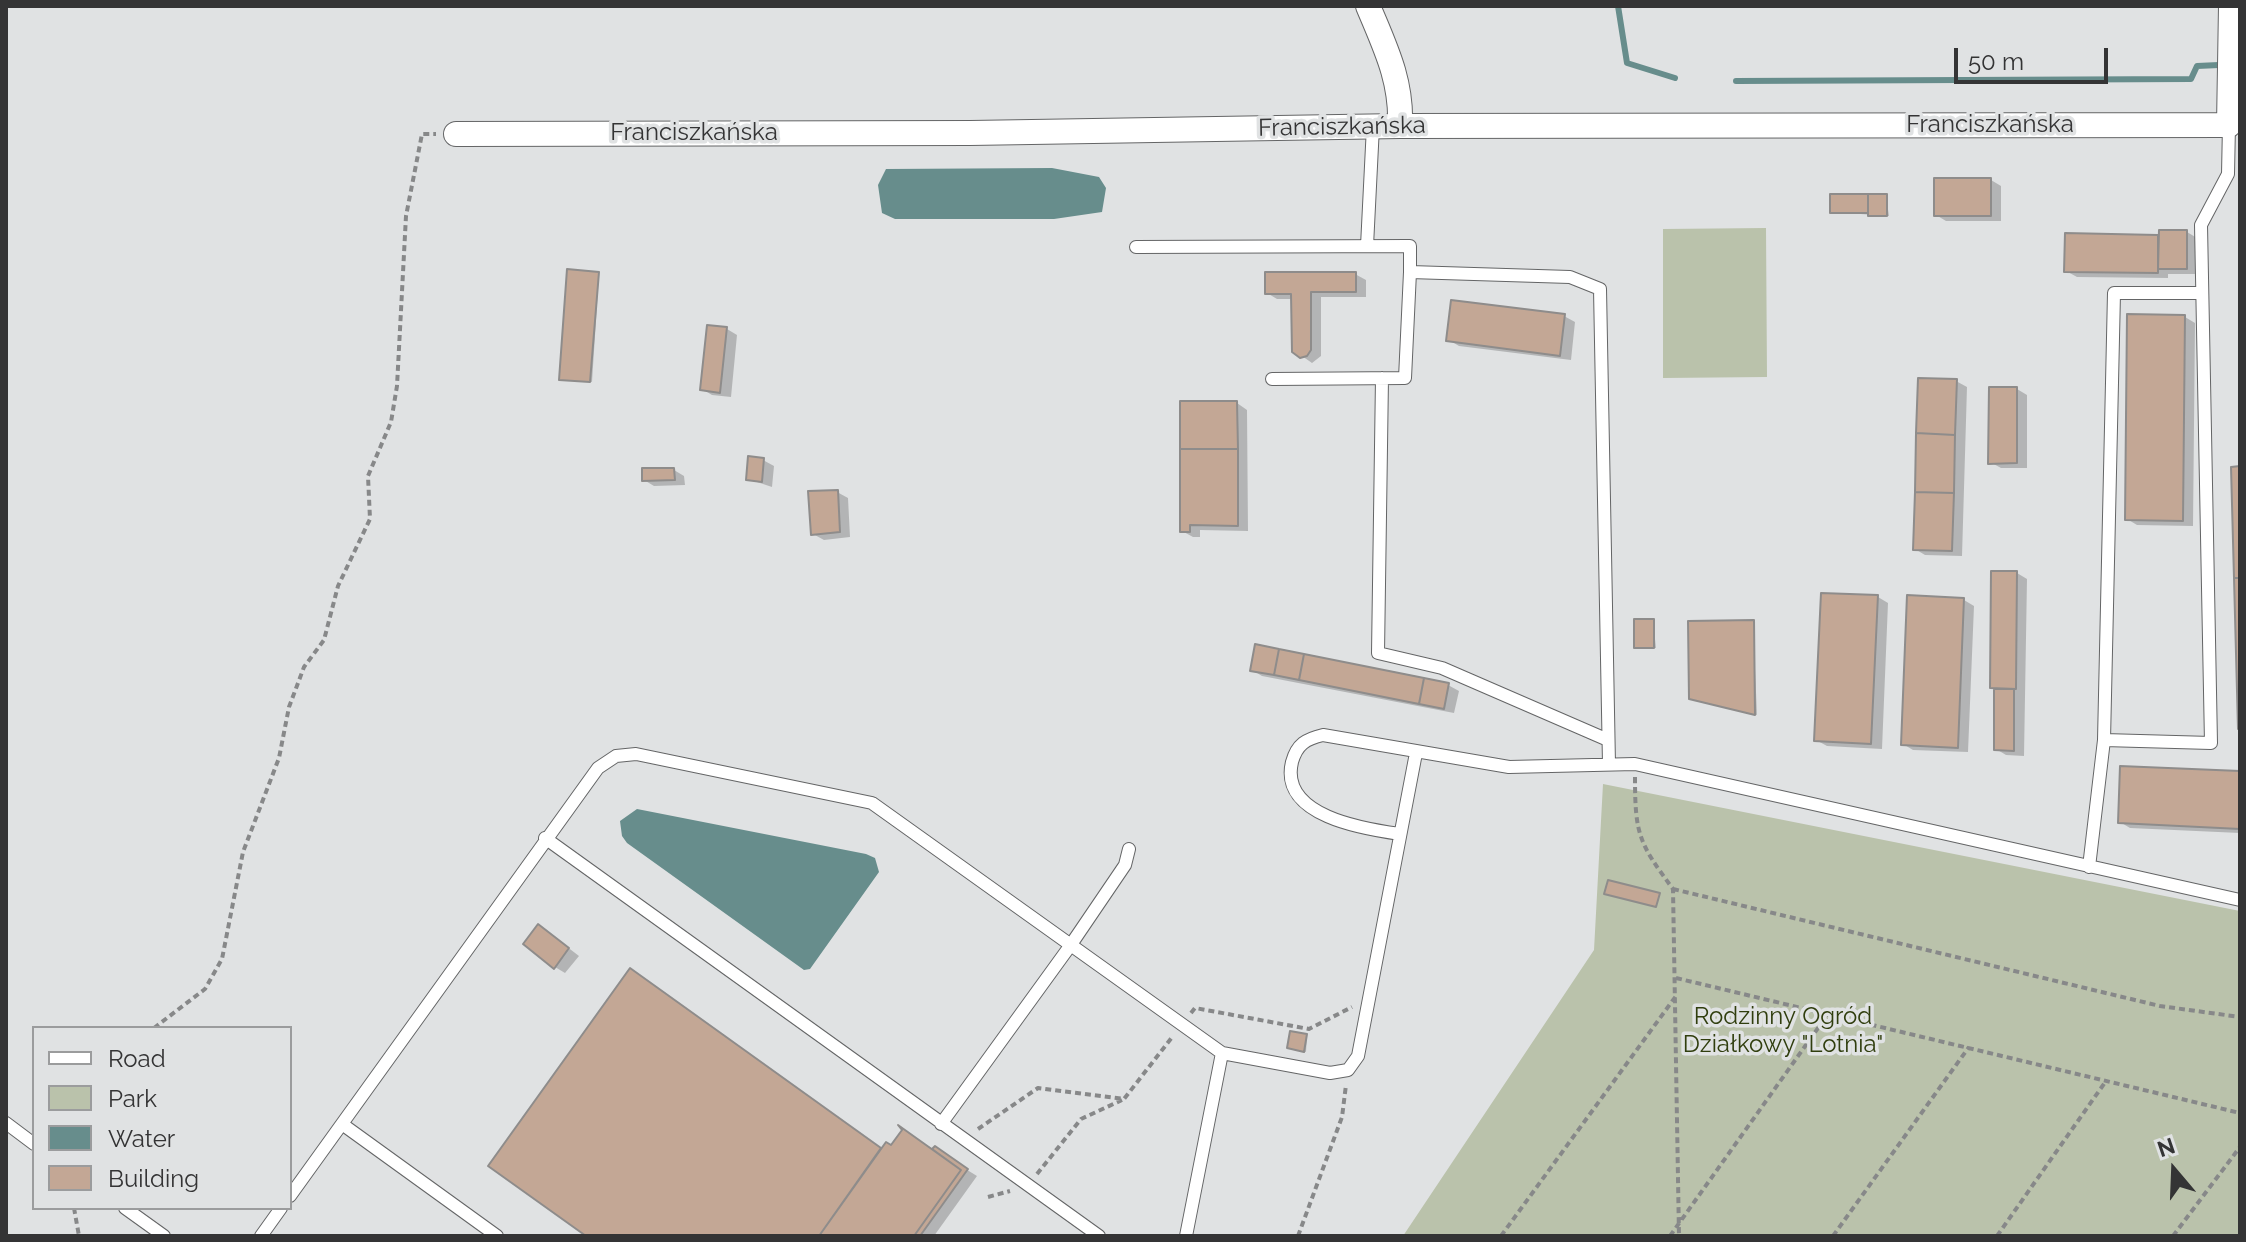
<!DOCTYPE html>
<meta charset="utf-8">
<style>
body{margin:0}
#map{position:relative;width:2246px;height:1242px;overflow:hidden;background:#e0e2e3;font-family:Raleway,sans-serif}
canvas{display:block}
.frame{position:absolute;inset:0;border:8px solid #343435;pointer-events:none}
.legend{position:absolute;left:32px;top:1026px;width:260px;height:184px;box-sizing:border-box;background:#e0e2e3;border:2px solid #9b9c9d;margin:0;padding:10px 14px;list-style:none;font-size:24px;color:#343435}
.legend li{display:flex;align-items:center;gap:16px;height:40px}
.legend b{width:40px;border:2px solid #9b9c9d}
.north{position:absolute;left:2134px;top:1130px;width:80px;height:80px;-webkit-text-stroke:6px #e0e2e3;paint-order:stroke;rotate:341deg;font-size:22px;font-weight:700;line-height:32px;text-align:center;color:#343435}
.north::after{content:'';display:block;margin:auto;width:28px;height:36px;background:#343435;clip-path:polygon(50% 0,100% 100%,50% 72%,0 100%)}
.scale{position:absolute;left:1954px;top:48px;width:154px;height:36px;box-sizing:border-box;border:4px solid #343435;border-top:0;padding-left:10px;font-size:24px;line-height:28px;white-space:nowrap;color:#343435;-webkit-text-stroke:6px #e0e2e3;paint-order:stroke}
</style>
<div id="map">
<canvas width="2246" height="1242"></canvas>
<div class="frame"></div>
<ul class="legend">
<li><b style="height:10px;background:#fff"></b>Road</li>
<li><b style="height:22px;background:#bac2ab"></b>Park</li>
<li><b style="height:22px;background:#678d8c"></b>Water</li>
<li><b style="height:22px;background:#c3a795"></b>Building</li>
</ul>
<div class="north">N</div>
<div class="scale">50 m</div>
</div>
<script>
const ctx = document.querySelector('canvas').getContext('2d');
ctx.lineJoin = 'round';
function fill(path, color) { ctx.fillStyle = color; ctx.fill(path, 'evenodd'); }
function stroke(path, color, width, dash) { ctx.strokeStyle = color; ctx.lineWidth = width; ctx.lineCap = dash ? 'butt' : 'round'; ctx.setLineDash(dash || []); ctx.stroke(path); }
function write(font, color, halo, rows, align = 'center') {
  ctx.font = font + ' Raleway,sans-serif'; ctx.lineWidth = 7; ctx.setLineDash([]); ctx.textBaseline = 'middle'; ctx.strokeStyle = halo; ctx.fillStyle = color; for (const [text, x, y, turn = 0] of rows) {
    ctx.save(); ctx.translate(x, y); ctx.rotate((+turn || 0) * Math.PI / 180); ctx.textAlign = isNaN(turn) ? turn : align; if (halo) ctx.strokeText(text, 0, 0); ctx.fillText(text, 0, 0); ctx.restore();
  }
}
const green = new Path2D(`
 M1766,228L1767,377L1663,378V229Z
 M1603,784L2240,911V1236H1403L1594,950Z`);
const water = new Path2D(`
 M1052,168L1099,177L1106,188L1102,212L1054,219H895L882,213L878,185L886,169Z
 M637,809L866,854L875,858L879,872L810,969L804,970L627,843L622,836L620,821Z`);
const shadow = new Path2D(`
 M1991,180L2001,186V221H1946L1936,215Z
 M1886,196L1889,216L1832,212Z
 M2187,232L2197,238V274H2168V278L2077,277L2066,271L2067,235L2160,237Z
 M599,274L592,382L563,380Z
 M1355,274L1366,280V297H1321V356L1312,363L1302,356L1293,299H1277L1267,293Z
 M1564,316L1575,322L1571,360L1459,346L1449,340Z
 M2185,317L2195,323L2193,526L2137,525L2127,519Z
 M727,329L737,335L731,397L712,395L702,389Z
 M1956,381L1967,387L1962,556L1925,555L1915,549Z
 M2017,389L2027,395V468H2001L1990,462Z
 M1237,403L1247,410L1248,531L1200,530V537H1193L1182,531Z
 M763,460L774,466L772,487L748,479Z
 M674,470L684,476L685,485L654,486L644,480Z
 M837,492L848,498L850,537L824,540L813,534Z
 M2017,573L2027,579L2024,756L2006,755L1996,749V690L1992,687Z
 M1878,597L1888,603L1882,749L1827,746L1816,740Z
 M1964,600L1974,606L1968,752L1913,750L1903,744Z
 M1653,621L1656,648L1636,647Z
 M1753,622L1757,715L1694,700Z
 M1252,670L1448,685L1459,691L1454,713L1262,676Z
 M2240,773V833L2130,828L2120,822Z
 M549,933L579,956L565,973L555,967Z
 M641,977L883,1150L892,1148L904,1131L977,1176L934,1236H590Z
 M1307,1036L1306,1052L1292,1049Z`);
const stream = new Path2D(`
 M1618,6L1627,63L1675,78
 M1736,81L2191,79L2197,66L2219,65`);
const building = new Path2D(`
 M1934,178H1991V216H1934Z
 M1830,194H1868V213H1830Z
 M1868,194H1887V216H1868Z
 M2159,230H2187V269H2158Z
 M2065,233L2158,235V273L2064,272Z
 M567,269L599,272L590,382L559,380Z
 M1265,272H1356V292H1311V350L1307,356L1300,358L1292,352L1291,294H1265Z
 M1451,300L1565,314L1560,356L1446,341Z
 M2127,314L2185,315L2183,521L2125,520Z
 M707,325L727,327L720,393L700,390Z
 M1918,378L1957,379L1955,435L1916,433Z
 M1989,387H2017V463L1988,464Z
 M1180,401H1237L1238,449H1180Z
 M1916,433L1955,435L1954,493L1915,492Z
 M1180,449H1238V526L1190,525V532H1180Z
 M748,456L764,458L762,482L746,480Z
 M2240,466V578H2234L2231,467Z
 M642,468H674L675,480L642,481Z
 M838,490L840,532L811,535L808,491Z
 M1915,492L1954,493L1952,551L1913,550Z
 M1991,571H2017L2016,689L1990,688Z
 M2234,578H2240V729H2238Z
 M1821,593L1878,595L1871,744L1814,741Z
 M1907,595L1964,598L1958,748L1901,745Z
 M1634,619H1654V648H1634Z
 M1754,620L1755,715L1689,699L1688,621Z
 M1255,644L1279,649L1274,675L1250,671Z
 M1279,649L1304,654L1299,680L1274,675Z
 M1304,654L1424,678L1419,704L1299,680Z
 M1424,678L1449,683L1444,709L1419,704Z
 M1994,689H2014V751L1994,750Z
 M2120,766L2240,771V829L2118,823Z
 M1608,880L1660,893L1656,907L1604,894Z
 M538,924L569,948L554,969L523,944Z
 M630,968L881,1148L819,1236H586L488,1166Z
 M1290,1031L1307,1034L1304,1052L1287,1048Z
 M898,1125L961,1170L914,1236H819L886,1142L891,1145L902,1130Z
 M935,1146L968,1169L920,1236H914L961,1170L932,1149Z`);
const path = new Path2D(`
 M1635,777C1635,835 1639,843 1673,889L1679,1236
 M1673,889L2160,1006L2240,1017
 M1676,978L2240,1113
 M1191,1013L1195,1008L1309,1029L1352,1007
 M154,1028L205,989L222,959L243,852L279,758L289,707L304,667L324,640L338,586L370,519L368,476L391,422L397,386L406,216L422,134H436
 M978,1129L1038,1088L1124,1099L1173,1036
 M1037,1174L1081,1119L1122,1100
 M988,1197L1010,1191
 M74,1208L79,1236
 M1298,1236L1342,1117L1346,1085
 M1501,1236L1676,996
 M1670,1236L1828,1014
 M1833,1236L1969,1047
 M1997,1236L2106,1081
 M2173,1236L2240,1147`);
const lane = new Path2D(`
 M1367,246L1373,126
 M1136,247L1410,246V272L1570,277L1600,289L1609,764
 M1382,378L1378,653L1442,668L1608,740
 M1272,379L1405,378L1410,272
 M2104,740L2211,743L2201,225L2228,174L2229,125
 M1400,834C1364,829 1279,816 1292,762C1297,744 1306,739 1323,735L1509,767L1635,764L2240,900
 M545,838L1099,1236
 M2089,867L2104,740L2114,293H2202
 M6,1123L34,1144
 M342,1124L497,1236
 M941,1124L1070,946L1125,865L1129,849
 M290,1196L598,768L616,756L636,754L872,803L1222,1053L1330,1073L1348,1070L1358,1056L1416,753
 M125,1208L164,1236
 M261,1236L281,1208
 M1186,1236L1222,1053`);
const street = new Path2D(`
 M1368,6C1385,47 1402,80 1400,126
 M456,134L970,133L1400,126L2229,125L2231,6`);
const streetNames = [
 ["Franciszkańska",1990,125],
 ["Franciszkańska",1342,127,-1],
 ["Franciszkańska",694,133]
];
const parkNames = [
 ["Rodzinny Ogród",1783,1017],
 ["Działkowy \"Lotnia\"",1783,1045]
];
fill(green, '#bac2ab');
fill(water, '#678d8c');
fill(shadow, '#0003');
stroke(stream, '#678d8c', 6);
fill(building, '#c3a795');
stroke(building, '#8e8c8b', 2);
stroke(lane, '#646566', 14);
stroke(street, '#646566', 26);
stroke(path, '#878889', 4, [6, 4]);
stroke(lane, '#fff', 12);
stroke(street, '#fff', 24);
write('24px', '#343435', '#e0e2e3', streetNames);
write('24px', '#303e0e', '#e0e2e3', parkNames);
</script>
